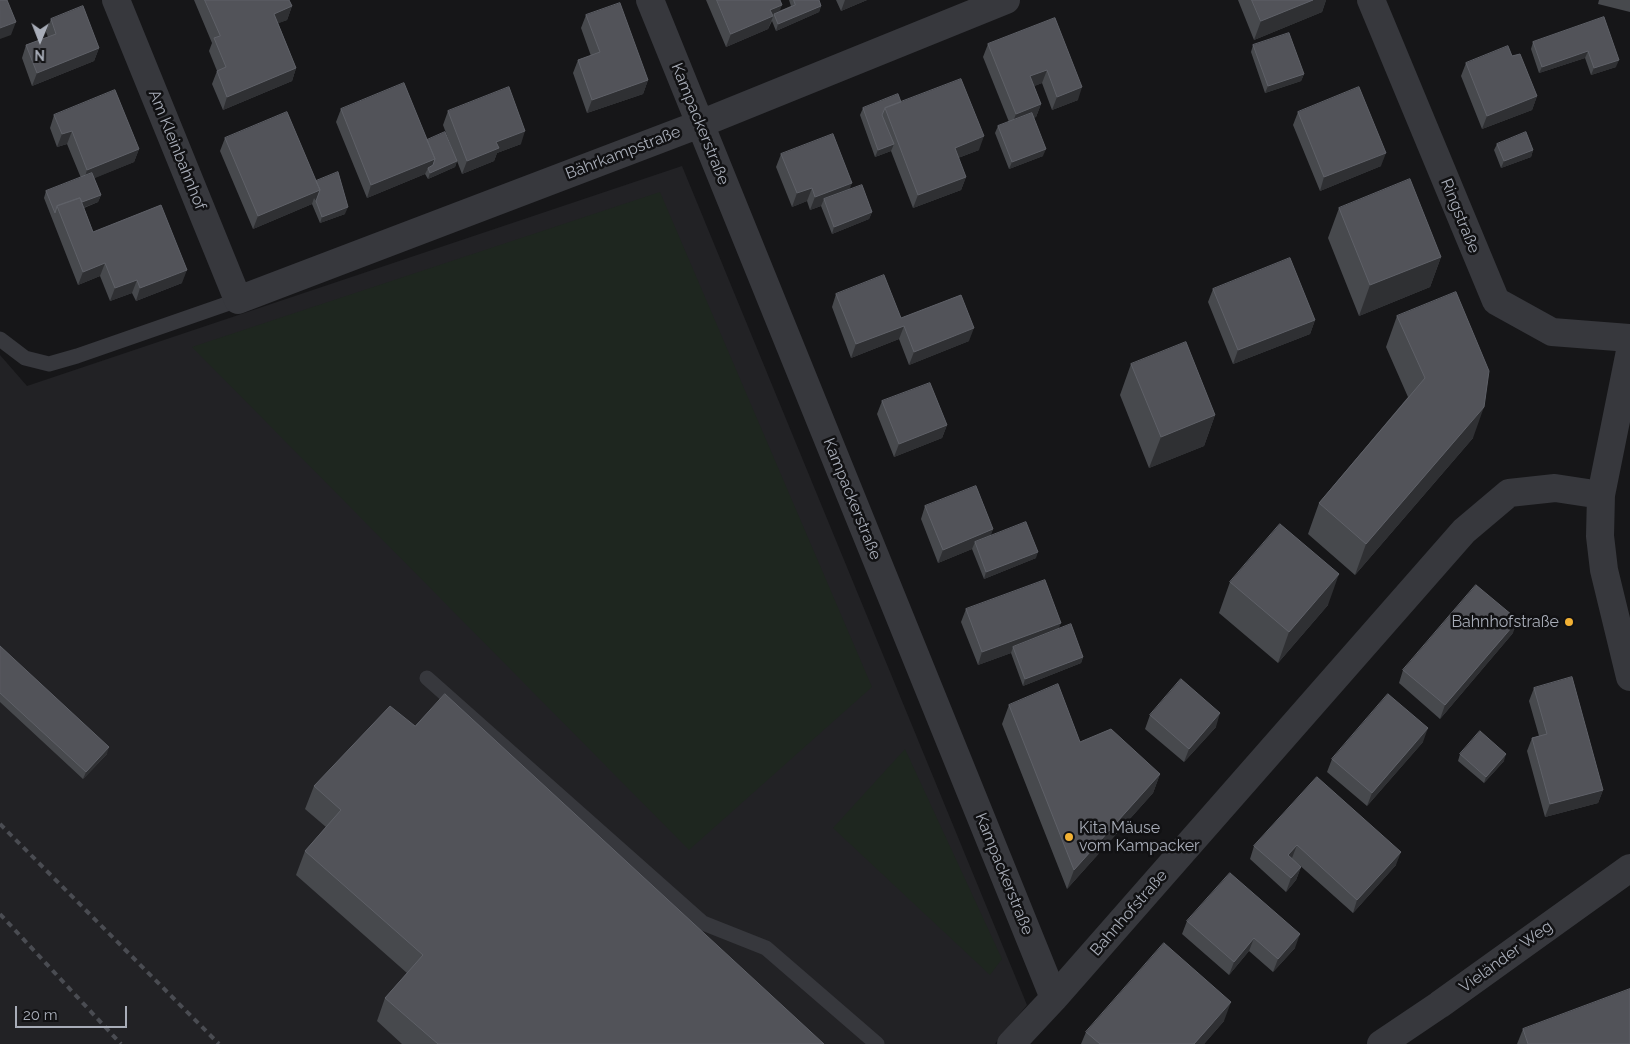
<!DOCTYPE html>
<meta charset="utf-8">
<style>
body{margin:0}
#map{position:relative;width:1630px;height:1044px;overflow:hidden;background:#161618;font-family:Raleway,sans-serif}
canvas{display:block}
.north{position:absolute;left:15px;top:15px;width:50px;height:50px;-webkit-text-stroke:4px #111113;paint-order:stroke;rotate:181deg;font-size:14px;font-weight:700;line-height:20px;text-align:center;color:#a8adb8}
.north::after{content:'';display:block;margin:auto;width:18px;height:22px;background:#a8adb8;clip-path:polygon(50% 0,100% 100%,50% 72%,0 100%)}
.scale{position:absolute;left:15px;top:1006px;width:112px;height:22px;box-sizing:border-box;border:2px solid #a8adb8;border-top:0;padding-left:6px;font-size:15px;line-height:18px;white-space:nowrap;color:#a8adb8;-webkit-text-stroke:4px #111113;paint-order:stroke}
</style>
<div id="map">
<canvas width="1630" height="1044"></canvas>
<div class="north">N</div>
<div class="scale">20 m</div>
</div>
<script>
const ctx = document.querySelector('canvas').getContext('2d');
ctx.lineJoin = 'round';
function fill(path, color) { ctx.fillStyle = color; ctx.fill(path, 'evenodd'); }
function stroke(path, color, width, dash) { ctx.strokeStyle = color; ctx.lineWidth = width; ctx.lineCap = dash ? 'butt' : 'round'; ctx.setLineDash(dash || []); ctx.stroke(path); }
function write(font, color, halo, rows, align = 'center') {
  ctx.font = font + ' Raleway,sans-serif'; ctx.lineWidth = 5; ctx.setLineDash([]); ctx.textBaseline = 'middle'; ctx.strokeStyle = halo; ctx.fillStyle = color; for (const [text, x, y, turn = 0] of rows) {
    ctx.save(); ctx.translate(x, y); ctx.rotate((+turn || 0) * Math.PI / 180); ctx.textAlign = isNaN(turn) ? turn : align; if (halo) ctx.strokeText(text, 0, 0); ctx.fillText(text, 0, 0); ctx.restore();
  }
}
const built = new Path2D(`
 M682,166L1027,1005L995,1044H0V355L27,386Z`);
const green = new Path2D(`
 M660,192L872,687L689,850L192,347Z
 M905,749L1002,959L990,975L833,828Z`);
const service = new Path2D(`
 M0,339L25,358L49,364L77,356L238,300
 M427,678L703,923L766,948L877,1044`);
const minor = new Path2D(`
 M116,0L238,300L700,124L1006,0
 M650,0L1054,998
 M1371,0L1496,301L1552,332L1630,338
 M1630,351L1601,495L1600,536L1604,570L1630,677
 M1011,1044L1054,998L1464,531L1509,493L1555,488L1601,495`);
const tertiary = new Path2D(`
 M1381,1044L1439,1005L1630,868`);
const rail = new Path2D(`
 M0,824L219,1044
 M0,914L121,1044`);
const wall = new Path2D(`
 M194,0H289L292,6L287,20L278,23L296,68L292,81L223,110L212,84L217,71L209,51L212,43Z
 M706,0H780L779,11L791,6L789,0H819L821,6L819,12L776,31L772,21L768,29L726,47Z
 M836,0H867L841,11Z
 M1238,0H1326L1322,12L1254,40Z
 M1599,0H1630V12L1598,4Z
 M586,15L648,80L643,94L587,113L573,73L578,60L591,56L581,28Z
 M1604,17L1616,67L1591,75L1585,58L1539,73L1531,49L1533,42Z
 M1055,18L1078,100L1052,110L1042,83L1034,86L1041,104L1036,117L1033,118L1043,156L1009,169L995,133L998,126L1009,122L983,57L988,44Z
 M51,19L99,48L94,61L32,86L22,58L26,45L48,37L46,32Z
 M1253,45L1304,74L1301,81L1265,93L1251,52Z
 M1512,56L1537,96L1532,110L1482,129L1461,76L1466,63Z
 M901,102L979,150L958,158L966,177L961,190L913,208L891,151L875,157L860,115L863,108Z
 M341,109L452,149L443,125L448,111L521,144L497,153L494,161L462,174L457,161L455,167L428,179L425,174L367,198L336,122Z
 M1298,112L1381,166L1320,191L1293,125Z
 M54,115L139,149L134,162L94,178L101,195L98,202L84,208L93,232L182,283L136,301L132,293L110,301L100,276L78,285L44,198L46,191L81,178L67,144L57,147L50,128Z
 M225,138L316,181L345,214L320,223L312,204L253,229L220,151Z
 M1497,144L1533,150L1531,157L1501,168L1494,150Z
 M781,154L850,189L872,212L869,219L832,234L821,206L810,210L807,201L792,207L776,167Z
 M1339,208L1441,257L1430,287L1359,316L1328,238Z
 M1213,289L1315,320L1310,334L1233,364L1208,302Z
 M836,294L901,318L969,341L909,365L899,339L851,358L832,307Z
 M1397,316L1473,438L1355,575L1308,534L1319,503L1408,397L1386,347Z
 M1131,364L1215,415L1204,446L1149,468L1120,395Z
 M882,401L947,425L942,438L894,457L877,414Z
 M925,506L993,529L990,536L1036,558L984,579L972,549L938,563L921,519Z
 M1230,582L1328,605L1278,663L1219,613Z
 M966,609L1058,629L1083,657L1081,663L1023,686L1011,653L978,665L961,622Z
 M1513,633L1440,719L1399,683L1403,670Z
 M0,646L107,754L83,779L0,702Z
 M1534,688L1603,790L1598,803L1545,817L1527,751L1532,738L1539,736L1529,701Z
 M1009,705L1080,742L1160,774L1153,793L1067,889L1002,724Z
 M1150,715L1216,727L1184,762L1145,729Z
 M415,726L824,1044H402L377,1021L385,998L407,973L296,875L305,851L326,827L305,809L314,786Z
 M1423,742L1367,806L1327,772L1332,759Z
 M1460,754L1504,761L1484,783L1458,761Z
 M1317,777L1396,865L1353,913L1296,862L1301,867L1296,880L1286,892L1250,859L1254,846Z
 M1187,921L1295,948L1273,972L1249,951L1229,975L1182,934Z
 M1224,1021L1204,1044H1081L1086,1032Z
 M1523,1029L1630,1044H1517Z`);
const shadedWall = new Path2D(`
 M845,0H867L841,11Z
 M1313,0H1326L1322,12L1254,40L1261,21Z
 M782,5L777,18L774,14L768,29L726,47L731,34L770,10Z
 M292,6L287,20L269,27L274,14Z
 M821,6L819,12L776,31L778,24Z
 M16,22L11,35L0,39V28Z
 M99,48L94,61L32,86L37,73Z
 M1588,51L1585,58L1539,73L1542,67Z
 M1619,60L1616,67L1591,75L1594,68Z
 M296,68L292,81L223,110L227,97Z
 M1047,70L1042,83L1025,90L1030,76Z
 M1304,74L1301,81L1265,93L1268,86Z
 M648,80L643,94L587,113L592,100Z
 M1082,87L1078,100L1052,110L1057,97Z
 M1537,96L1532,110L1482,129L1487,116Z
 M1041,104L1036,117L1011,127L1016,114Z
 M72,131L67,144L57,147L62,134Z
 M525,131L521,144L497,153L494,161L462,174L467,161L496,142Z
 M984,136L979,150L950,161L955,148Z
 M894,144L891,151L875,157L878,150Z
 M139,149L134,162L83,183L87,170Z
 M1046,149L1043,156L1009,169L1012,162Z
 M1533,150L1531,157L1501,168L1504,161Z
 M1386,153L1381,166L1320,191L1324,177Z
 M435,159L430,172L428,168L425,174L367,198L371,185Z
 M457,161L455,167L428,179L430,173Z
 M966,177L961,190L913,208L918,195Z
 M852,183L847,196L824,199L821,206L810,210L815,197Z
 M812,188L807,201L792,207L797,193Z
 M320,190L316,201L314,198L312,204L253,229L258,216Z
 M101,195L98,202L61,216L59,211Z
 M348,207L345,214L320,223L322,217Z
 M872,212L869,219L832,234L834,227Z
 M1441,257L1430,287L1359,316L1370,285Z
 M105,263L100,276L78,285L83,272Z
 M187,270L182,283L136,301L140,288Z
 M137,280L132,293L110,301L115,288Z
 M1315,320L1310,334L1233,364L1238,350Z
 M904,326L899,339L851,358L856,344Z
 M974,328L969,341L909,365L914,352Z
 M1484,407L1473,438L1355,575L1366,544Z
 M1215,415L1204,446L1149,468L1161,437Z
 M947,425L942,438L894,457L899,444Z
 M993,529L988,543L975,542L972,549L938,563L943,550Z
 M1038,552L1036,558L984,579L986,572Z
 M1339,574L1328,605L1278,663L1289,632Z
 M1518,620L1513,633L1440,719L1445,705Z
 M1061,623L1056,636L1013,647L1011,653L978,665L982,652Z
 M1083,657L1081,663L1023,686L1025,679Z
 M1220,713L1216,727L1184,762L1189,749Z
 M1428,728L1423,742L1367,806L1372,793Z
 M109,747L107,754L83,779L86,772Z
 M1506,754L1504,761L1484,783L1486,777Z
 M1160,774L1153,793L1067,889L1074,870Z
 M1603,790L1598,803L1545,817L1550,804Z
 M1297,845L1292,858L1288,855Z
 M1401,852L1396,865L1353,913L1357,900Z
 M1301,867L1296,880L1286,892L1291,878Z
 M1300,934L1295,948L1273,972L1278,959Z
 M1254,938L1249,951L1229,975L1234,962Z
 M1231,1002L1224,1021L1204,1044H1194Z`);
const building = new Path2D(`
 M0,0H7L16,22L0,28Z
 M205,0H289L292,6L274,14L296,68L227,97L217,71L226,67L214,38L220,36Z
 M717,0H780L782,5L770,10L773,16L731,34Z
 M794,0H819L821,6L778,24L774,14L795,5Z
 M1252,0H1313L1261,21Z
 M620,3L648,80L592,100L578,60L600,52L586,15Z
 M83,6L99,48L37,73L26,45L56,34L51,19Z
 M1604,17L1619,60L1594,68L1588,51L1542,67L1533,42Z
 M1055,18L1082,87L1057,97L1047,70L1030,76L1041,104L1016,114L988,44Z
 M1289,33L1304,74L1268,86L1253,45Z
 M1508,46L1512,56L1520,54L1537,96L1487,116L1466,63Z
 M961,79L984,136L955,148L966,177L918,195L885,108Z
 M404,83L435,159L371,185L341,109Z
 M509,87L525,131L496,142L499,148L467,161L448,111Z
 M1359,87L1386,153L1324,177L1298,112Z
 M115,90L139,149L87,170L72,131L62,134L54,115Z
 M898,94L901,102L885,108L882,115L894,144L878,150L863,108Z
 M287,112L320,190L258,216L225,138Z
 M1032,113L1046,149L1012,162L998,126Z
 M445,132L457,161L430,173L428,168L433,165L435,159L427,140Z
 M1526,132L1533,150L1504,161L1497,144Z
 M833,134L852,183L815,197L812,188L797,193L781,154Z
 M338,172L348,207L322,217L316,201L320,190L316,181Z
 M92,173L101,195L82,202L80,198L57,206L55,213L46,191Z
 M1410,179L1441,257L1370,285L1339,208Z
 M862,185L872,212L834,227L824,199Z
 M80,198L93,232L161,205L187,270L140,288L137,280L115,288L105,263L83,272L57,206Z
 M1290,258L1315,320L1238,350L1213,289Z
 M884,275L901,318L961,295L974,328L914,352L904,326L856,344L836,294Z
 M1456,292L1489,371L1484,407L1366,544L1319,503L1425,378L1397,316Z
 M1186,342L1215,415L1161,437L1131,364Z
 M930,383L947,425L899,444L882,401Z
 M976,486L993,529L943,550L925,506Z
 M1026,522L1038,552L986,572L975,542Z
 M1280,524L1339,574L1289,632L1230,582Z
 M1045,580L1061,623L982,652L966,609Z
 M1476,585L1518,620L1445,705L1403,670Z
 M1071,624L1083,657L1025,679L1013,647Z
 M0,646L109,747L86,772L0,693Z
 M1572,677L1603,790L1550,804L1532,738L1547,734L1534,688Z
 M1181,679L1220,713L1189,749L1150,715Z
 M1058,684L1080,742L1111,729L1160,774L1074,870L1009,705Z
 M445,694L824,1044H438L385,998L423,955L305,851L341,810L314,786L390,706L415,726Z
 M1388,694L1428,728L1372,793L1332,759Z
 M1480,731L1506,754L1486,777L1460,754Z
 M1317,777L1401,852L1357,900L1297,845L1288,855L1301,867L1291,878L1254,846Z
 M1230,873L1300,934L1278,959L1254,938L1234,962L1187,921Z
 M1164,943L1231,1002L1194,1044H1100L1086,1032Z
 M1630,989V1044H1528L1523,1029Z`);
const markers = [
 [1569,622,5,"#f2b134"],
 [1069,837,5,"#f2b134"]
];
const streetNames = [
 ["Kampackerstraße",700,124,68],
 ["Am Kleinbahnhof",177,150,68],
 ["Bährkampstraße",623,153,-21],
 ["Ringstraße",1460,216,68],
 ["Kampackerstraße",852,499,68],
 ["Kampackerstraße",1004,874,68],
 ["Bahnhofstraße",1129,913,-49],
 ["Vieländer Weg",1506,957,-36]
];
const poiNames = [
 ["Bahnhofstraße",1559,622],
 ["Kita Mäuse",1079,828,"left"],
 ["vom Kampacker",1079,846,"left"]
];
fill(built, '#222225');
fill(green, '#1e261f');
stroke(service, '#37383d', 15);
stroke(minor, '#37383d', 28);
stroke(tertiary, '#37383d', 28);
stroke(rail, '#4a4c52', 4, [6, 5]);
fill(wall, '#47494d');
fill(shadedWall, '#2f3033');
fill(building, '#525359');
stroke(building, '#5f6168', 1);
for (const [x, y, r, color] of markers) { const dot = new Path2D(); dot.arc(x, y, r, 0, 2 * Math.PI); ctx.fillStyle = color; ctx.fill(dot); stroke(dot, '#111113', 2); }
write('16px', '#a8adb8', '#111113', streetNames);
write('16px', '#a8adb8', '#111113', poiNames, 'right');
</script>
